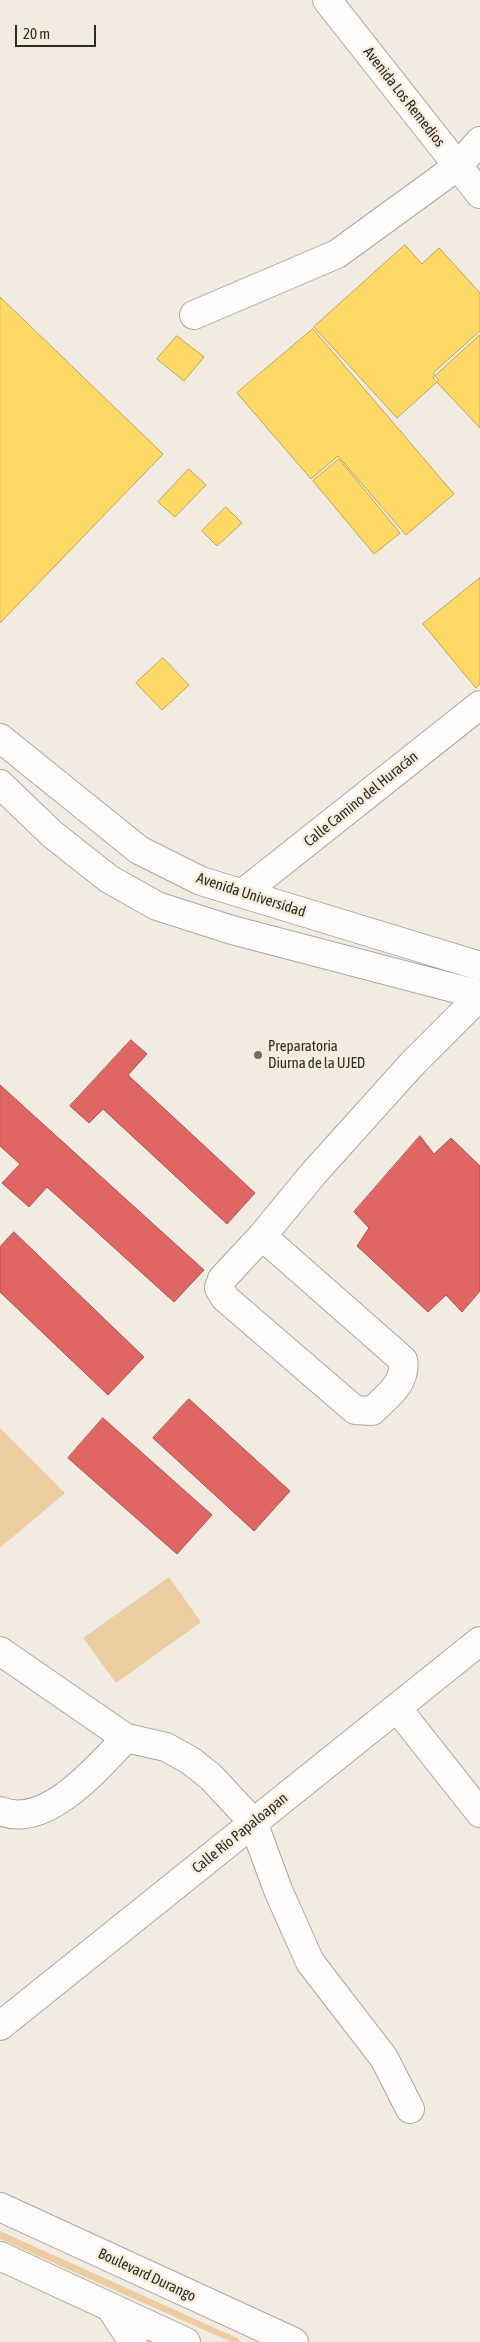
<!DOCTYPE html>
<meta charset="utf-8">
<style>
body{margin:0}
#map{position:relative;width:480px;height:2342px;overflow:hidden;background:#f2ebe2;font-family:"Asap Condensed",sans-serif}
canvas{display:block}
.scale{position:absolute;left:15px;top:25px;width:81px;height:22px;box-sizing:border-box;border:2px solid #2e2a24;border-top:0;padding-left:6px;font-size:15px;line-height:18px;white-space:nowrap;color:#2e2a24;-webkit-text-stroke:4px #f8ecdc;paint-order:stroke}
</style>
<div id="map">
<canvas width="480" height="2342"></canvas>
<div class="scale">20 m</div>
</div>
<script>
const ctx = document.querySelector('canvas').getContext('2d');
ctx.lineJoin = 'round';
function fill(path, color) { ctx.fillStyle = color; ctx.fill(path, 'evenodd'); }
function stroke(path, color, width, dash) { ctx.strokeStyle = color; ctx.lineWidth = width; ctx.lineCap = dash ? 'butt' : 'round'; ctx.setLineDash(dash || []); ctx.stroke(path); }
function write(font, color, halo, rows, align = 'center') {
  ctx.font = font + ' "Asap Condensed",sans-serif'; ctx.lineWidth = 5; ctx.setLineDash([]); ctx.textBaseline = 'middle'; ctx.strokeStyle = halo; ctx.fillStyle = color; for (const [text, x, y, turn = 0] of rows) {
    ctx.save(); ctx.translate(x, y); ctx.rotate((+turn || 0) * Math.PI / 180); ctx.textAlign = isNaN(turn) ? turn : align; if (halo) ctx.strokeText(text, 0, 0); ctx.fillText(text, 0, 0); ctx.restore();
  }
}
const green = new Path2D(`
 M0,1428L65,1493L0,1548Z
 M169,1577L201,1622L116,1683L83,1638Z
 M0,2231L237,2338L240,2342H231L0,2239Z`);
const homes = new Path2D(`
 M405,245L422,264L439,248L480,293V331L433,373L439,380L397,418L314,327Z
 M0,297L163,454L0,623Z
 M313,329L454,494L406,535L338,456L311,479L237,393Z
 M480,335V428L433,378Z
 M177,336L204,357L184,381L157,359Z
 M339,459L400,533L374,554L313,481Z
 M189,469L206,485L175,517L158,502Z
 M226,507L242,523L217,546L202,531Z
 M480,578V684L476,688L423,624Z
 M163,658L189,685L162,710L136,683Z`);
const shops = new Path2D(`
 M131,1040L147,1054L128,1075L255,1193L227,1224L103,1109L89,1123L70,1106Z
 M0,1085L204,1270L174,1302L47,1187L29,1207L2,1183L20,1164L0,1146Z
 M420,1136L434,1154L451,1138L480,1166V1291L462,1312L446,1295L428,1312L357,1246L369,1228L354,1212Z
 M14,1232L144,1357L108,1395L0,1292V1247Z
 M189,1399L290,1491L254,1531L153,1438Z
 M103,1418L212,1515L177,1554L68,1458Z`);
const minor = new Path2D(`
 M327,0L480,194
 M194,315L337,254L458,166L480,141
 M0,738L139,850L201,881L480,966
 M0,784L52,834L109,879L157,906L232,930L480,995
 M243,893L480,705
 M262,1236L403,1360C407,1383 387,1396 372,1411L355,1410L225,1298L219,1288L222,1279L262,1236L313,1174L412,1064L480,996
 M0,1651L126,1738L166,1747L191,1761L211,1777L253,1822L278,1890L310,1962L384,2058L410,2109
 M397,1708L480,1813
 M0,1811C46,1830 98,1767 126,1738
 M0,2026L480,1641
 M110,2307L133,2342`);
const major = new Path2D(`
 M0,2207L294,2342
 M0,2256L186,2342`);
const markers = [
 [258,1055,5,"#736e66"]
];
const streetNames = [
 ["Avenida Los Remedios",404,97,52],
 ["Calle Camino del Huracán",361,799,-39],
 ["Avenida Universidad",251,895,18],
 ["Calle Río Papaloapan",240,1833,-39],
 ["Boulevard Durango",147,2275,25]
];
const poiNames = [
 ["Preparatoria",268,1046],
 ["Diurna de la UJED",268,1063]
];
fill(green, '#eccda2');
fill(homes, '#ffd966');
stroke(homes, '#c0a452', 1);
fill(shops, '#e06666');
stroke(shops, '#ab5452', 1);
stroke(minor, '#aca6a0', 30);
stroke(major, '#aca6a0', 30);
stroke(minor, '#fdfcfb', 28);
stroke(major, '#fdfcfb', 28);
for (const [x, y, r, color] of markers) { const dot = new Path2D(); dot.arc(x, y, r, 0, 2 * Math.PI); ctx.fillStyle = color; ctx.fill(dot); stroke(dot, '#f8ecdc', 2); }
write('15px', '#2e2a24', '#f8ecdc', streetNames);
write('15px', '#2e2a24', '#f8ecdc', poiNames, 'left');
</script>
